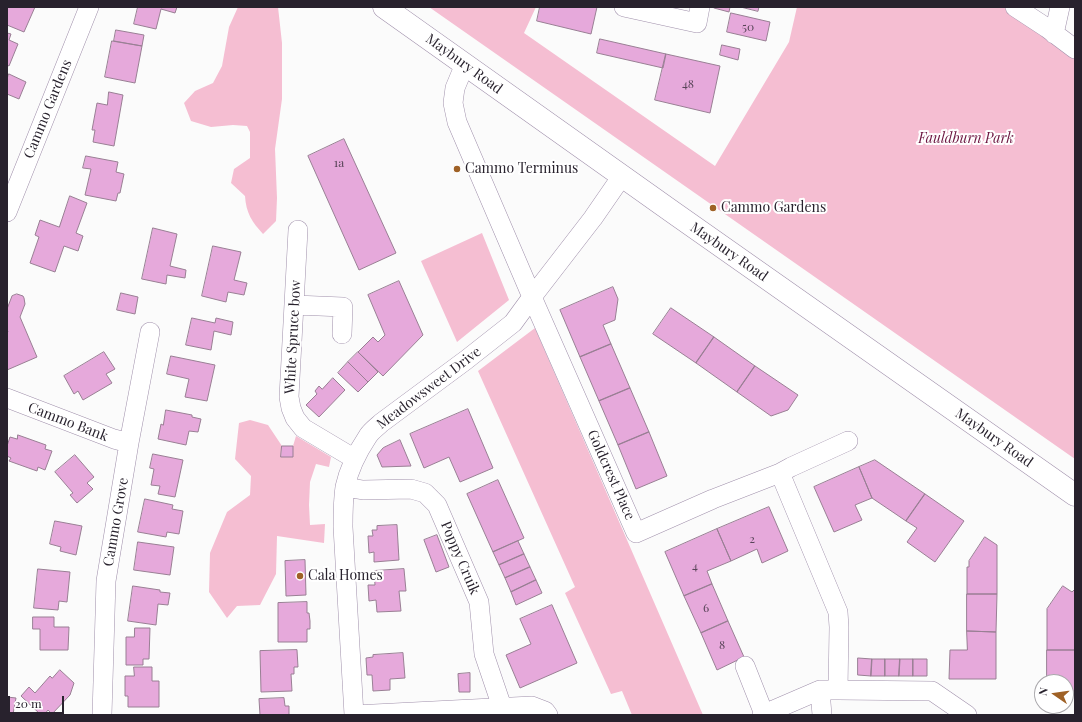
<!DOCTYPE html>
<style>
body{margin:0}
#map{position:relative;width:1082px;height:722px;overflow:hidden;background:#fbfbfb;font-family:"Playfair Display",serif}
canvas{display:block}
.frame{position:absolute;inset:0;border:8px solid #28222d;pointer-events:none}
.north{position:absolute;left:1034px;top:674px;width:40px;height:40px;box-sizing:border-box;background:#fff;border:1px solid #a9a7ab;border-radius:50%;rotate:283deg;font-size:11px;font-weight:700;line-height:16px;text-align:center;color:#28222d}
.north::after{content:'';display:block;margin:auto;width:14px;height:18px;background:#9f6126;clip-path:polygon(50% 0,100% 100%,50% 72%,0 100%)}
.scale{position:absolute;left:8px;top:696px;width:56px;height:18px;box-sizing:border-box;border:2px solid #28222d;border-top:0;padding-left:5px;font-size:12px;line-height:14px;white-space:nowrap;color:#28222d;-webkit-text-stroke:3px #fff;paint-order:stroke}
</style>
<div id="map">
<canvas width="1082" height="722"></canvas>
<div class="frame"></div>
<div class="north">N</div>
<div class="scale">20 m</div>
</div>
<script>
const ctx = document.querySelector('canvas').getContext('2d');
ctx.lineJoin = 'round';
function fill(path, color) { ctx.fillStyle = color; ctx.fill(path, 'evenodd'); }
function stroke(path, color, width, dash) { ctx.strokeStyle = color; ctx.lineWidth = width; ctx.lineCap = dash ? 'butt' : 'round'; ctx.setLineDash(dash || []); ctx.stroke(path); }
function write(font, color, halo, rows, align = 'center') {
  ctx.font = font + ' "Playfair Display",serif'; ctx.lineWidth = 4; ctx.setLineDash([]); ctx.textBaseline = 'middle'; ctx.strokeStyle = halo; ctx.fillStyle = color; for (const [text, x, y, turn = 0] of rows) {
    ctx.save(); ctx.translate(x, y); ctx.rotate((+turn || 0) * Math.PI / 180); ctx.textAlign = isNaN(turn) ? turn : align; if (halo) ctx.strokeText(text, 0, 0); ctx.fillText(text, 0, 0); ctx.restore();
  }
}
const green = new Path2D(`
 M238,7H278L282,43V99L275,149L277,198L276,221L263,234C252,222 246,213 245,196L231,183L234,169L250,158V132L247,126L233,125L211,127L191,121L184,103L195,91L213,83L222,66L229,27Z
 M429,7H536L524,33L715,166L789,42L797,7H1006L1075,56V459Z
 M482,233L509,300L457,342L421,261Z
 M535,328L703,715H632L622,691L611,694L565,593L575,587L478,371Z
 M250,420L268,425L282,446L281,456L293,457V446L296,436L331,457L329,467L316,464L310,482L309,505L310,525L325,524L324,543L277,536L276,574L260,605L237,606L227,618L209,592L210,553L227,512L250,495L251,476L235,459L239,423Z`);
const building = new Path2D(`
 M7,7H35L24,32L7,25Z
 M138,7H177L175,13L161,9L156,29L134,24Z
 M540,7H597L591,34L537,21Z
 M714,7H730L729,12L714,8Z
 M741,7H759L758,11Z
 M731,13L770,22L766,41L727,32Z
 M116,30L144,35L142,46L114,41Z
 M7,33L11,34L9,40L18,44L9,66L7,65Z
 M600,39L666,54L663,68L597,53Z
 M112,41L142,46L135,83L105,77Z
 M722,45L740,49L738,60L720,55Z
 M666,54L720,66L710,113L655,100Z
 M9,74L26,82L19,99L7,94V79Z
 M109,92L123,95L114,146L93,142L95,130H92L97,103L107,105Z
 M344,139L396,253L359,270L308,156Z
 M86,156L118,162L116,172L124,174L120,193H118L116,201L85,195L91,169L83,168Z
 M70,196L87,203L76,233L83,236L78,251L64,246L55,272L30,263L39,237L35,235L40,220L59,227Z
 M153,228L177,234L170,266L186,270L185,278L167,275L166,284L142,279Z
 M213,246L241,252L234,280L247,283L244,295L228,292L226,302L202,296Z
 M399,281L423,335L383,376L358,352L373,337L378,342L385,335L368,295Z
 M613,287L618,299L615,320L603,325L611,344L580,357L560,310Z
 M121,293L138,297L135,314L117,310Z
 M17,294L23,296L24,298L25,304L20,317L37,357L7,370V332H8L7,329V309L12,296Z
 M671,308L714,337L696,363L653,334Z
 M192,318L215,323L216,318L233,322L231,335L214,331L211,350L186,345Z
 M714,337L755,366L737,392L696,363Z
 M611,344L630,388L599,401L580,357Z
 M104,352L115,369L106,374L112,383L83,400L78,391L74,394L64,376Z
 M358,352L378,372L368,382L348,362Z
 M171,356L215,365L207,401L185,397L189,379L167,374Z
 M348,362L368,382L358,392L338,373Z
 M755,366L798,395L788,410L771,416L737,392Z
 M333,378L345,390L319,417L306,405L317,394L315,391L319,386L322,389Z
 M630,388L649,432L618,445L599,401Z
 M468,409L493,468L460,482L449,457L424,468L410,434Z
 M166,410L192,415V417L201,419L198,432L189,431L186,445L158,439L161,424L163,425Z
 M649,432L667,476L636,489L618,445Z
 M18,435L46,445L45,449L52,451L45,470L38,467L37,471L9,461L11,458L7,456V446L10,437L17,439Z
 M400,440L411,466L382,467L377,455L383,448Z
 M282,446H293V457H281Z
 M153,454L183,460L175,497L158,494L160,486L151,485L154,469L150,468Z
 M75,455L94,477L87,483L93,489L77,503L70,495L73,493L55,472Z
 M875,460L925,494L906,521L872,498L859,467Z
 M859,467L872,498L855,505L862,520L834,532L814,487Z
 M498,480L524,538L493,552L467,494Z
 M925,494L964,521L935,562L907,542L917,528L906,521Z
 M145,499L173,505L172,509L183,511L179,534L167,532L166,537L138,532Z
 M769,507L788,551L762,563L757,549L731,561L717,529Z
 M55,521L82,526L76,555L60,551L61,547L50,544Z
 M397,525L399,560L374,562V552L369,553L368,536H373L372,530H377V526Z
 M717,529L731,561L707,571L712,584L684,596L665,552Z
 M437,535L449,567L436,572L424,540Z
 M985,537L997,545V594H967V567H969V561Z
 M518,541L524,554L499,565L493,552Z
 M138,542L174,547L170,575L134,570Z
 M524,554L530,567L505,578L499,565Z
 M305,560L306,595L286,596L285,561Z
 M530,567L536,580L511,592L505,578Z
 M38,569L70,572L67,602L59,601L58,610L34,608Z
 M404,569L406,591H399L401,611L377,612L376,600L369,601L368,585H375L374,571Z
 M536,580L542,593L516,605L511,592Z
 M712,584L728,621L701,633L684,596Z
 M133,586L160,590V592L170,593L168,605L158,604L156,625L128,621Z
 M1063,586L1072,592L1075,589V650H1047V609Z
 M967,594H997L996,632L967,631Z
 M307,602V613H309L310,621V629H307V642H278V603Z
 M552,605L577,663L520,688L506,655L531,644L520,619Z
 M33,617H54V627H69L68,650H40V629H33Z
 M728,621L744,657L717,670L701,633Z
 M135,628H150L149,659H143V665H126V637H134Z
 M967,631L996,632V679H949L950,650H967Z
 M297,650L298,667H294V674H291L292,691L261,692L260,651Z
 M1047,650H1075V691H1066V682H1047Z
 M403,653L405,678L390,679V690L373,691L372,675H367L366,658L373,657V655Z
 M858,658L872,659L871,676L858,675Z
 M872,659H885V676H871Z
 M885,659H900L899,676H885Z
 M900,659H913V676H899Z
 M913,659H927V676H913Z
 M134,667H152V681H159V707H128V696H125V676H134Z
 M60,670L74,683L70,695L52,714L48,710L44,715H41L21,696L29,687L35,693L50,676L52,678Z
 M470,673V692H459L458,674Z
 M7,697L16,698L13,714L7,713Z
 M284,698L285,706H289V715H260L259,699Z`);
const minor = new Path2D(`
 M624,7L697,23L700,7
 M1015,7L1047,28L1075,49
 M1054,34L1060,7
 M465,64L455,88L453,103L457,122L532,297L636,533L713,499L780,473L838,612L839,627L838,690
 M7,212L89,7
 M298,230L289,397L291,408L295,418L303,428L355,459
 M295,305L343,307L342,334
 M7,398L114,439L129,443
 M780,473L791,467L848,441
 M345,487L363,490L411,489L425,493L437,505L479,602L484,654L502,707
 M745,666L764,714
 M820,690L822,715
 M102,715L106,581L129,443L150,332
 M354,715L343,527C343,513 343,500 345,487C349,469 358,451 368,436C371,431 377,427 381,423L466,360L513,323L532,297L593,218L622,176
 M354,715L532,706L545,711L548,715
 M762,715L820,690H838L932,691L967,715`);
const major = new Path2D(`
 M384,7L674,213L1075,495`);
const markers = [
 [457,169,4,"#9f6126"],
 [713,208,4,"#9f6126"],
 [300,576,4,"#9f6126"]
];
const numberNames = [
 ["50",748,27],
 ["48",688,84],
 ["1a",339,163],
 ["2",752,539],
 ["4",695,566],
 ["6",706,608],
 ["8",722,645]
];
const streetNames = [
 ["Maybury Road",464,64,36],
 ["Cammo Gardens",48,109,-68],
 ["Maybury Road",729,252,35],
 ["White Spruce bow",293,337,-87],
 ["Meadowsweet Drive",429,388,-37],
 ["Cammo Bank",68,422,21],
 ["Maybury Road",994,438,35],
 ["Goldcrest Place",611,475,66],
 ["Cammo Grove",116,522,-80],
 ["Poppy Cruik",460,558,67]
];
const parkNames = [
 ["Fauldburn Park",966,139]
];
const poiNames = [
 ["Cammo Terminus",465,169],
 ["Cammo Gardens",721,208],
 ["Cala Homes",308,576]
];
fill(green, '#f5bed2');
fill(building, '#e6a9db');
stroke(building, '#997f94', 1);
stroke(minor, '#a090ab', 20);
stroke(major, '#a090ab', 23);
stroke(minor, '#fff', 19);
stroke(major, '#fff', 22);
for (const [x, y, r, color] of markers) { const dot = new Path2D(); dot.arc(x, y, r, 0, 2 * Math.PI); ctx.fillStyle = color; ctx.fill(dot); stroke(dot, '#fff', 1.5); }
write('12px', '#584458', null, numberNames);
write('14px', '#28222d', '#fff', streetNames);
write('italic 14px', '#6c1641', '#fff', parkNames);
write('14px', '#28222d', '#fff', poiNames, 'left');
</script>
